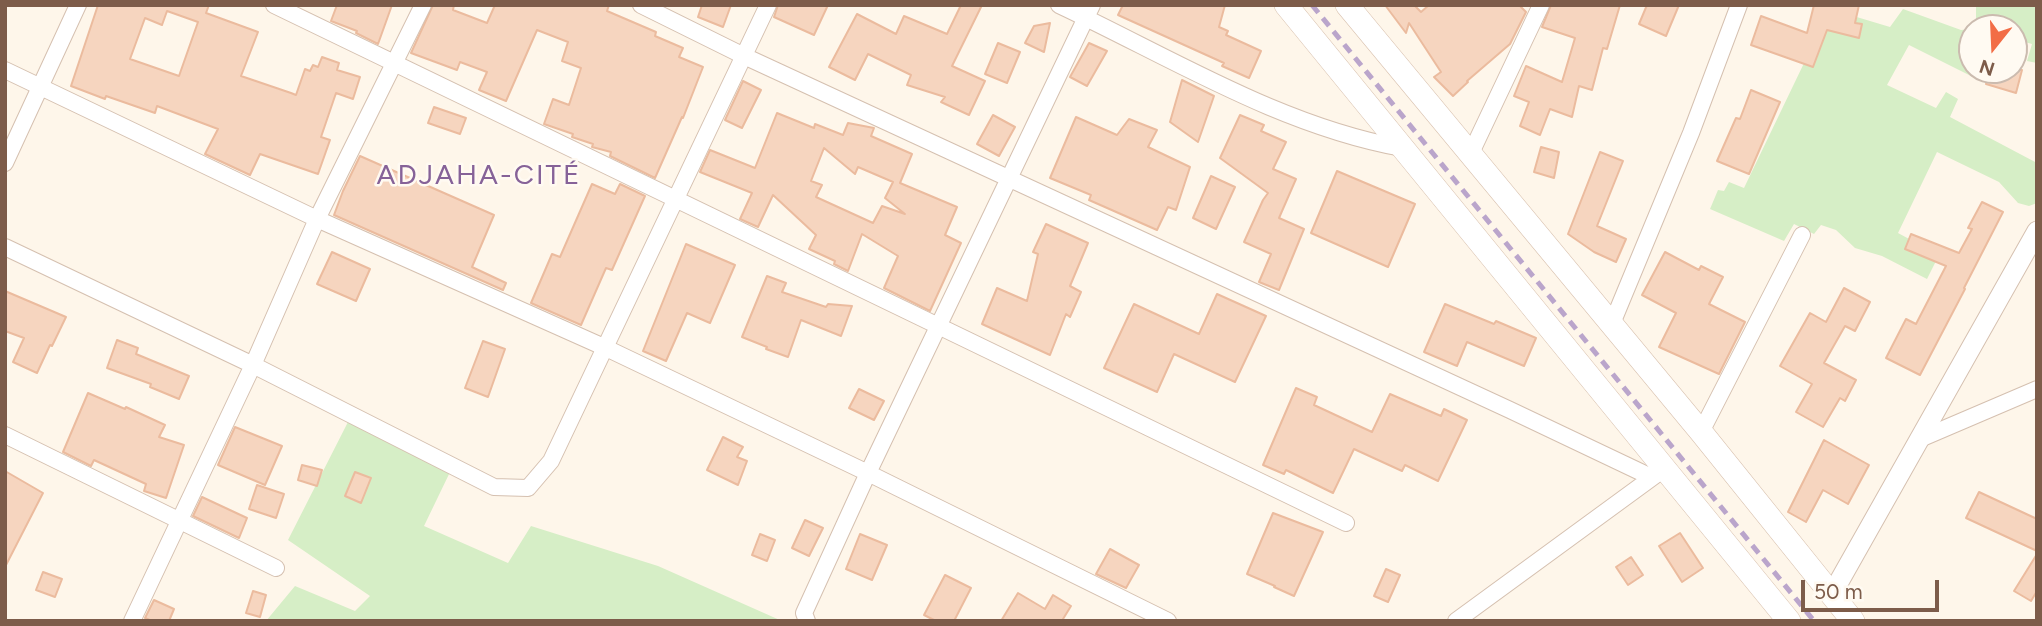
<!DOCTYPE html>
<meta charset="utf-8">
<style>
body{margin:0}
#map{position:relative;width:2042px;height:626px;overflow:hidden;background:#fef6ea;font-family:Figtree,sans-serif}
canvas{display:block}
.frame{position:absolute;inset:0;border:7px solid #7d5c4a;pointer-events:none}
.north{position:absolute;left:1958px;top:14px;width:70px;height:70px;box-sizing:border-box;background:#fffaf2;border:2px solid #cbbbaf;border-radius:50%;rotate:198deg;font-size:19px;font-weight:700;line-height:28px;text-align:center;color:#7d5c4a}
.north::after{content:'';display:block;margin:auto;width:24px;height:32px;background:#f26d46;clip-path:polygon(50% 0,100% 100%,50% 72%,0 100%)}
.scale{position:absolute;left:1801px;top:580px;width:138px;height:32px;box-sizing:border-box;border:4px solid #7d5c4a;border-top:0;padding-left:9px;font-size:21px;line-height:24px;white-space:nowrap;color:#7d5c4a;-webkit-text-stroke:5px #fffaf2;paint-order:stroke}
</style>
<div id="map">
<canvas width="2042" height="626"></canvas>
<div class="frame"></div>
<div class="north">N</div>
<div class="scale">50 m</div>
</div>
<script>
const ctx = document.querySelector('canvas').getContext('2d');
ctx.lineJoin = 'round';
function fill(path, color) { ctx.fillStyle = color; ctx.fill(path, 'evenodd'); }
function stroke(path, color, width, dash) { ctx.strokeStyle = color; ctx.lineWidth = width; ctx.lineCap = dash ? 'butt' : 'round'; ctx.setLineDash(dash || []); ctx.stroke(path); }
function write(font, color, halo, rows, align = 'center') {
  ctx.font = font + ' Figtree,sans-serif'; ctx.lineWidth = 5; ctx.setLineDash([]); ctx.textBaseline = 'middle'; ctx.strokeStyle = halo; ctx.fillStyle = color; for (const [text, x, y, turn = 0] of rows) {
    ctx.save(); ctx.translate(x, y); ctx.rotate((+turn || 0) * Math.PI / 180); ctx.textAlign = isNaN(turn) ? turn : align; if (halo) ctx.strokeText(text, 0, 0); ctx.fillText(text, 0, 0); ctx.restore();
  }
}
const green = new Path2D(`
 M1976,5H2037V63L2027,61L2032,44L2014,39V28H1976Z
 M1830,9L1890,27L1903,9L1961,30L1972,29V70H1984L1981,81L1909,45L1887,85L1936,108L1946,92L1958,99L1950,117L2037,163V203L2029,206L2018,203L1999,182L1937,152L1898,233L1939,255L1927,279L1882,256L1855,248L1836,230L1821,225L1814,234L1794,224L1784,241L1710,209L1718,190L1724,191L1729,182L1744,188Z
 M349,420L451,470L424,526L508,563L531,526L658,566L782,621H266L295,586L355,611L370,596L288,540Z`);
const building = new Path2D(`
 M98,5H209L206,13L258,32L241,76L291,93L296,95L305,69L310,71L313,65L318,67L322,57L339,63L337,70L360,77L353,99L336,93L321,137L330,140L318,174L260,154L250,175L205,154L218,129L157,106L155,113L106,96L105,99L71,86ZM167,11L198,22L179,76L130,59L145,18L162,25Z
 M337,5H392L378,44L356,33L357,31L331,21Z
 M433,5H454L453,10L487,23L495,5H609L607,11L656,32L655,36L683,48L679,57L703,67L683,118L682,117L655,178L610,156L611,152L592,147L593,144L572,137L573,134L544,124L553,99L569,105L581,68L562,61L568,42L537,30L506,101L479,90L487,72L460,62L457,70L411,53Z
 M702,5H731L723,27L698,17Z
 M778,5H828L814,35L774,17Z
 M961,5H982L952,66L985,81L969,115L941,102L945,97L907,85L911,75L868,54L855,80L829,67L857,14L896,34L904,16L947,34Z
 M1123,5H1225L1219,27L1228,31L1226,35L1261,51L1249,78L1222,66L1224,63L1118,15Z
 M1385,5H1414L1421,12L1429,5H1519L1526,12L1510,44L1467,81L1468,82L1453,96L1434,77L1441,72L1409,23L1406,33Z
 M1551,5H1620L1607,49L1603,48L1592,90L1579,86L1572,117L1550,109L1540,135L1520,126L1529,102L1514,96L1526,66L1562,82L1575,38L1542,27Z
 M1647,5H1679L1666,36L1639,24Z
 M1814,5H1859L1855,23L1862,24L1859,38L1827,30L1813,67L1751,45L1761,16L1807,33Z
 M1050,23L1044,52L1025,43L1034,26Z
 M998,43L1020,52L1007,83L985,74Z
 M1089,43L1107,51L1087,86L1070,77Z
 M1990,70H2022L2016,93L1986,84Z
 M1182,80L1214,96L1198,142L1170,122Z
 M743,81L761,90L742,128L725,120Z
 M1751,90L1780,102L1749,174L1717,161L1736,118L1740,119Z
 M434,107L466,118L460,134L428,123Z
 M777,113L814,128L815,124L843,135L848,123L874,128L871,136L912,154L900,183L957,207L945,235L961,243L930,311L884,288L898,256L862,234L848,271L834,264L835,261L809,249L816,235L773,195L758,227L740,219L752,193L700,172L710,150L755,168ZM824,148L855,174L858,167L893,182L885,198L905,214L882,206L873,223L816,197L822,185L811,181Z
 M993,115L1015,127L999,156L977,144Z
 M1240,115L1264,125L1261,131L1286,142L1273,169L1296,179L1279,218L1304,229L1279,290L1259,282L1271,254L1244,242L1263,200L1268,193L1220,158Z
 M1076,117L1117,135L1129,119L1157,130L1148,147L1190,167L1176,210L1168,207L1157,230L1089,200L1091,195L1050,178Z
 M1541,147L1559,152L1554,178L1534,172Z
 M1600,152L1623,161L1597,226L1626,239L1616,262L1594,252L1568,234Z
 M360,156L494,215L472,267L506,283L503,290L334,215L343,191Z
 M1337,171L1415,204L1388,267L1311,233Z
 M1211,176L1235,187L1216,229L1193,218Z
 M592,184L615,194L620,184L645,196L612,270L606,268L581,325L531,303L552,254L560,257Z
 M1982,202L2003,212L1964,288L1965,289L1920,375L1886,358L1906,319L1916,324L1946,266L1905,249L1911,234L1959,253L1972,229L1968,228Z
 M1046,224L1088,243L1070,286L1081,292L1070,317L1066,314L1050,355L982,324L997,288L1027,301L1038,254L1033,252Z
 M686,244L735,265L710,323L687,313L666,361L643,351Z
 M332,252L370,269L356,301L317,284Z
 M1665,252L1699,270L1701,266L1723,277L1709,304L1745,322L1719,374L1659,347L1676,313L1642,295Z
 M767,276L786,283L782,292L826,307L828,304L852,306L841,336L801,320L788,357L766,349L767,347L742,337Z
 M1844,288L1870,302L1855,331L1845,326L1824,363L1856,380L1845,401L1840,398L1823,427L1796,412L1812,384L1780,366L1810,313L1826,322Z
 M5,291L66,317L52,346L50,345L37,373L13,362L24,338L5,331Z
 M1217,294L1266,316L1235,382L1174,354L1157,392L1104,368L1134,304L1199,334Z
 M1445,304L1494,324L1496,321L1536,338L1524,366L1467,342L1457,366L1424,352Z
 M117,340L138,348L136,354L189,376L179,399L150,387L151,384L107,368Z
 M483,341L505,349L488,397L465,388Z
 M1296,388L1317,397L1314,405L1372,432L1390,394L1441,416L1444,409L1467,420L1438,481L1405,465L1402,471L1354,449L1333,493L1286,470L1284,474L1263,465Z
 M859,389L884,401L874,420L849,408Z
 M88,393L125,409L126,407L165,425L159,437L184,445L166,498L144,491L146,484L94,460L91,466L63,452Z
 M235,427L282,446L265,485L218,465Z
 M723,437L743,447L737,457L747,461L738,485L707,470Z
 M1824,440L1869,465L1848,504L1823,490L1806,522L1788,512Z
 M302,465L322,470L317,486L298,480Z
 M5,471L43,493L5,567Z
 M355,472L371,478L361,503L345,496Z
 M257,485L284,494L276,518L249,509Z
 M1979,492L2037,519V551L1966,518Z
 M202,497L247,518L239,538L193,516Z
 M1273,513L1323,532L1294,596L1274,587L1275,586L1247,574Z
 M805,520L823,528L809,556L792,548Z
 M1680,533L1703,568L1682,582L1659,546Z
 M760,534L775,540L767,561L752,555Z
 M860,534L887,545L872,580L846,569Z
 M1110,549L1139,565L1126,588L1096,574Z
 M2037,554V591L2031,601L2014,591Z
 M1631,557L1643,575L1628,585L1616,567Z
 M1386,569L1400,575L1388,602L1374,596Z
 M43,572L62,579L55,597L36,590Z
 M945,575L971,588L954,621H936L924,615Z
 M253,591L266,595L260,617L246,613Z
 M1018,593L1045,609L1053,595L1071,606L1063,619L1065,621H1001Z
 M154,600L174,609L169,621H152L145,618Z`);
const minor = new Path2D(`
 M274,5L1346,523
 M641,5L744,56L1510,410L1651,477
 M1059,5C1170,57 1280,126 1402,148
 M5,70L317,219L606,348L868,473L1168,621
 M1470,155L1541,5
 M5,163L78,5
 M5,247L253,365L494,487L528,488L551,461L768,5
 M1611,326L1691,133L1739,5
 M1701,432L1802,235
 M5,435L276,568
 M1920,439L2037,389
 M132,621L253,365L317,219L423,5
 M807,621L804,613L868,473L1092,5
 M1456,621L1657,474`);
const tertiary = new Path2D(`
 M1832,594L2037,231`);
const secondary = new Path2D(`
 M1286,5L1789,621
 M1347,5L1701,432L1853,621`);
const rail = new Path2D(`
 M1312,5L1814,621`);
const neighbourhoodNames = [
 ["ADJAHA-CITÉ",479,176]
];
fill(green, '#d6eec6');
fill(building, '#f6d5bf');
stroke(building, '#ebbb9e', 2);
stroke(minor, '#d5c0b0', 18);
stroke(tertiary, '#d5c0b0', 21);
stroke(secondary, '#d8c0ad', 24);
stroke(minor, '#fff', 16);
stroke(tertiary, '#fff', 19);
stroke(secondary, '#fff', 23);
stroke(rail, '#baa5cb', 5, [10, 7]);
ctx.letterSpacing = '2px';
write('28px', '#866298', '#fffaf2', neighbourhoodNames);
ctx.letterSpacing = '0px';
</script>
